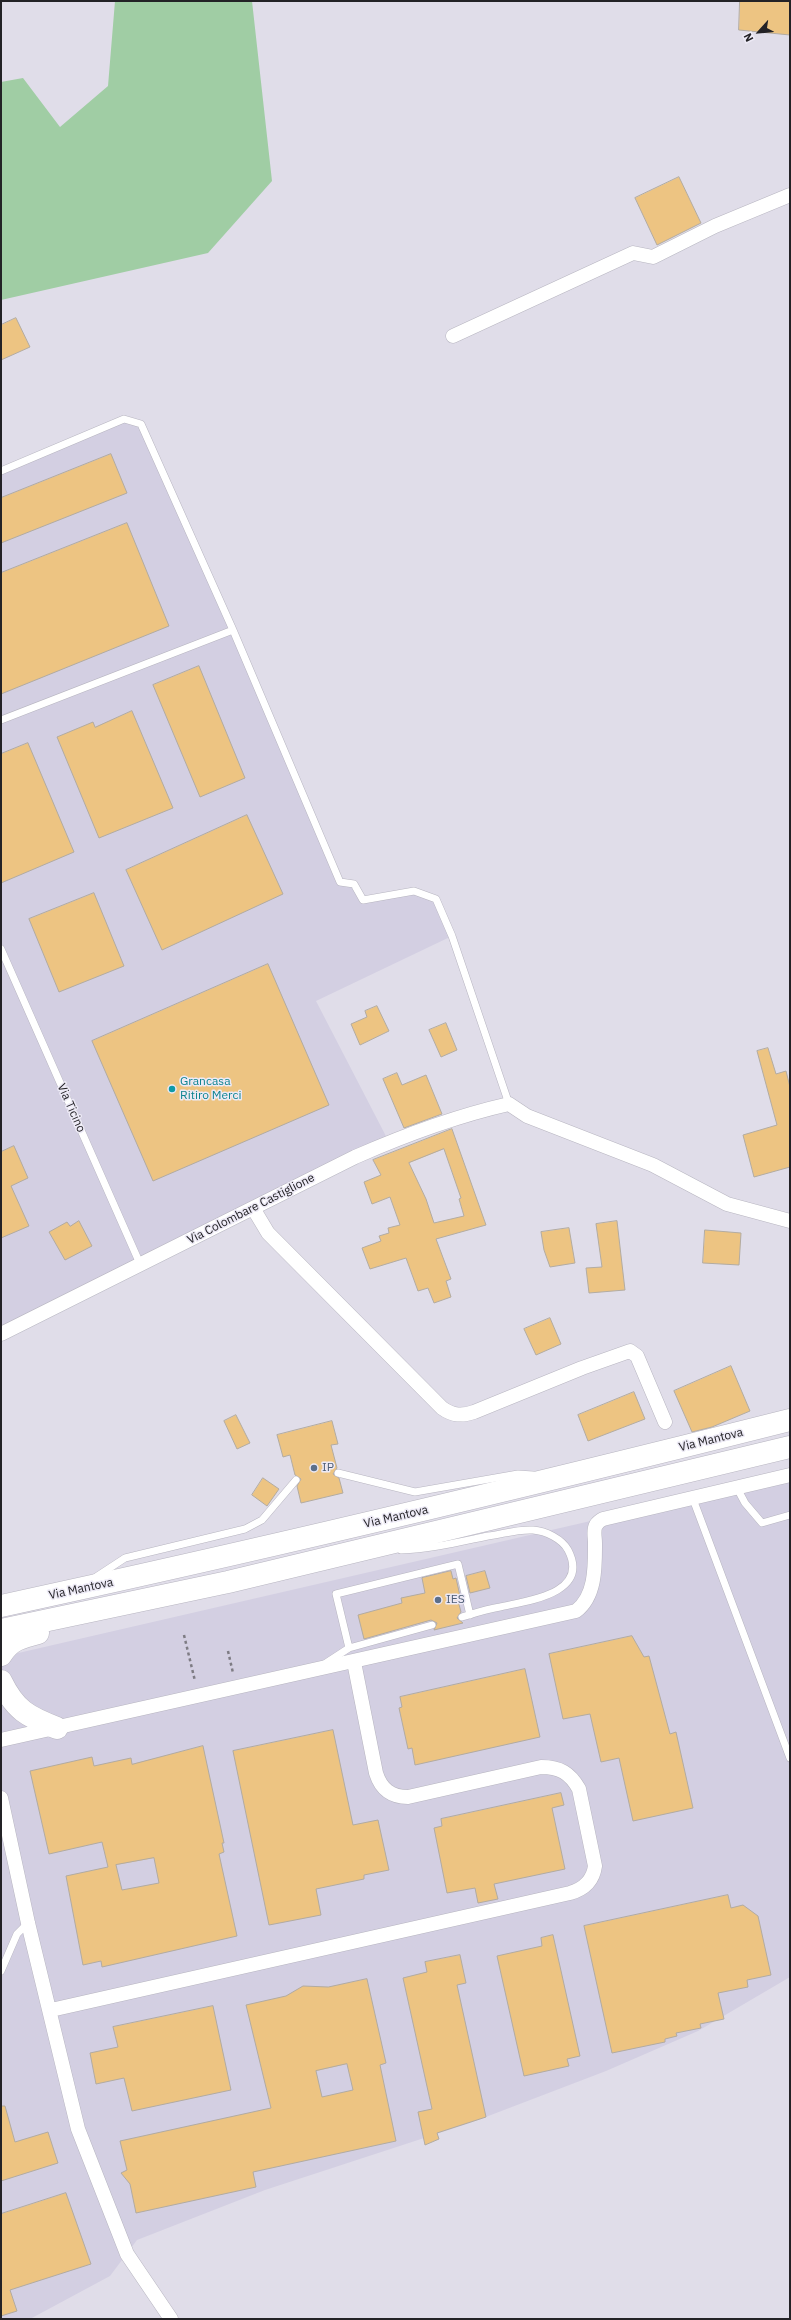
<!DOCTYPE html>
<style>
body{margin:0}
#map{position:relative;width:791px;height:2320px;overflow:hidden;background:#e0dde9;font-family:"IBM Plex Sans",sans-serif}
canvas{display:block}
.frame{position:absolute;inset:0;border:2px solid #232226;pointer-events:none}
.north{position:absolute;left:739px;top:12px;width:40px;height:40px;-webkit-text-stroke:3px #edeaf6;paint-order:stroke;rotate:243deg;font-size:11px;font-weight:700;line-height:16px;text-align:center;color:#232226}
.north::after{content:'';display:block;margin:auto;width:14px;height:18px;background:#232226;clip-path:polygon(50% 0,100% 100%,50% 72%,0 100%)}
</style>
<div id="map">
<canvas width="791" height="2320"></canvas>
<div class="frame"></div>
<div class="north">N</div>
</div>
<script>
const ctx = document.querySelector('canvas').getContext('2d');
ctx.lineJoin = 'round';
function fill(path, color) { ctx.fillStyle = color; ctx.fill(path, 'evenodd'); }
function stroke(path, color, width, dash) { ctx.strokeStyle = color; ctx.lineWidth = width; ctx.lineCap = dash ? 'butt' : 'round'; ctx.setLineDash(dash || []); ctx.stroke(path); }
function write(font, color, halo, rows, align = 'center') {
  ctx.font = font + ' "IBM Plex Sans",sans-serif'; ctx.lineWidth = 3; ctx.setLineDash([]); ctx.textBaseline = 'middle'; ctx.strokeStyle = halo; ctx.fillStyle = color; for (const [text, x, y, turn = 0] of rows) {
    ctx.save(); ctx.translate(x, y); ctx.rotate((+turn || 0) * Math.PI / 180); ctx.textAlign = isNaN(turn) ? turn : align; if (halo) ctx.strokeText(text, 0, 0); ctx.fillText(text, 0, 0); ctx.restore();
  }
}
const built = new Path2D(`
 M124,419L141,424L340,882L354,884L363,900L414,891L436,899L452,936L316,1001L389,1142L1,1334V471Z
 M790,1475V1977L698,2031L606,2071L470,2123L265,2190L137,2240L110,2276L30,2319H1V1657Z`);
const green = new Path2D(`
 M115,1H252L272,181L208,253L1,300V82L23,78L60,127L108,86Z`);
const building = new Path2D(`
 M740,1H790V35L739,30Z
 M679,177L701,223L657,245L635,198Z
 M16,318L30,347L1,360V325Z
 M111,454L127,493L1,543V498Z
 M127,523L169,626L1,694V573Z
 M199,666L245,778L200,797L153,685Z
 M132,711L173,808L99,838L57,737L93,722L95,727Z
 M28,743L74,852L1,883V754Z
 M247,815L283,894L162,950L126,870Z
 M94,893L124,966L59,992L29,919Z
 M268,964L329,1105L153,1181L92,1041Z
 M377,1006L389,1031L360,1045L351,1024L367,1017L365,1011Z
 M446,1023L457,1050L441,1057L429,1030Z
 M768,1048L776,1074L786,1071L790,1087V1167L754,1177L743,1135L777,1125L757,1051Z
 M397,1073L402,1085L426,1075L442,1114L404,1128L383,1079Z
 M452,1129L486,1225L436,1239L451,1279L446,1281L451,1297L434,1303L428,1288L418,1291L406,1258L370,1269L362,1248L381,1241L379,1236L389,1233L388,1228L400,1225L390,1197L372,1204L364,1182L381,1175L373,1160ZM444,1149L461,1198L459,1199L464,1216L434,1223L426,1199L409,1163Z
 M14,1146L28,1178L11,1186L29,1226L1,1238V1152Z
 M79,1221L92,1246L65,1260L49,1232L67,1222L70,1226Z
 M617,1221L625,1290L589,1293L586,1268L602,1267L596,1224Z
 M569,1228L575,1263L550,1267L544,1250L541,1232Z
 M705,1230L741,1233L739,1265L703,1263Z
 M550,1318L561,1344L536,1355L524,1329Z
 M731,1366L750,1411L712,1427L692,1432L674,1391Z
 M634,1392L645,1419L588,1441L578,1415Z
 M236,1415L250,1443L237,1449L224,1421Z
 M332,1421L338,1444L331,1445L337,1468L333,1474L339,1478L343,1493L301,1503L297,1486L301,1479L295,1475L290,1455L283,1457L277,1435Z
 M263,1478L279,1489L267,1506L252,1495Z
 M451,1571L453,1579L456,1578L460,1596L457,1597L461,1612L457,1618L463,1623L434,1630L437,1623L431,1620L364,1639L358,1615L402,1603L401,1598L425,1593L422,1578Z
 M485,1571L490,1588L470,1593L466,1576Z
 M632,1636L644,1657L649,1656L670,1734L676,1732L693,1808L633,1821L619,1758L601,1762L590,1714L563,1719L549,1654Z
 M525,1669L540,1737L415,1765L412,1748L408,1749L399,1708L402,1707L400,1697Z
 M333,1730L353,1825L378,1820L389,1870L364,1875V1879L316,1889L321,1915L269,1925L233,1751Z
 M203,1746L224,1843H222L224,1852L219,1854L237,1936L102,1967L101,1961L83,1965L66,1876L108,1867L102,1842L49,1854L30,1771L92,1757L94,1766L131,1758L132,1764ZM154,1858L159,1883L122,1890L116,1865Z
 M561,1793L564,1805L552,1808L565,1869L494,1884L498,1899L478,1903L475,1888L447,1893L434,1828L442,1826L441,1819Z
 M728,1895L731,1908L743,1905L758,1916L771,1975L747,1980L748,1987L718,1993L724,2019L700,2024L701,2028L676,2033L677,2036L665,2039V2042L612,2053L584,1926Z
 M553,1935L580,2056L567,2059L569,2066L524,2076L497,1956L542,1946L541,1938Z
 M460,1955L466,1983L457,1985L486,2117L437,2133L439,2139L425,2145L418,2112L432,2109L403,1978L427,1972L425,1962Z
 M367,1979L386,2063L380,2065L396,2141L253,2172L256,2187L136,2213L130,2184L121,2173L127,2170L120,2141L271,2108L246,2005L286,1996L303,1986L328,1987ZM347,2064L353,2090L322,2097L316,2071Z
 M213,2006L231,2090L132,2111L124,2078L96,2084L90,2053L118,2047L113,2027Z
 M1,2106H5L15,2142L48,2132L58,2163L1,2181Z
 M66,2193L91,2264L10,2290L17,2311L1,2316V2214Z`);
const path = new Path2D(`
 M184,1635L195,1681
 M228,1651L233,1673`);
const lane = new Path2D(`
 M1,471L124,419L141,424L233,630L340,882L354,884L363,900L414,891L436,899L452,936L509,1104
 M1,720L233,630
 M1,949L141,1266
 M338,1473L415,1492L518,1474L533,1475
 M737,1488L745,1503L762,1523L790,1515
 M693,1499L790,1758
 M401,1550C431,1549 459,1542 488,1536C503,1534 518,1529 533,1530C546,1531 562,1539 568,1550C591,1594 526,1601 500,1607C487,1609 475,1613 462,1617
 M96,1577L125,1558L245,1529L262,1520L296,1480
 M349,1648L336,1594L458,1564L470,1615
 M326,1663L349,1648L432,1625
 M1,1971L17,1934L28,1923`);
const street = new Path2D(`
 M453,336L633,253L653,257L715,226L790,195
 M253,1208L268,1233L442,1408C453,1416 462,1416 474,1412L582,1368L630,1351L637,1356L665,1422
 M1,1334L355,1157C405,1135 456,1116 509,1104L527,1116L653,1165L727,1204L790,1221
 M1,1740L576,1611C596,1596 595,1566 595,1543C595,1537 593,1530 596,1525C598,1522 601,1520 603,1519L790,1475
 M1,1798L28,1923L78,2129L127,2254L171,2319
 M51,2010L570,1893C584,1889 593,1881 595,1866L579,1789C570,1773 560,1767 541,1767L408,1797C391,1797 381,1789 376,1773L354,1662`);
const highway = new Path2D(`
 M1,1606C265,1549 528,1486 790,1420
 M1,1630L228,1582L790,1447
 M1,1655C10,1640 22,1637 38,1633
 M1,1681C15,1710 28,1717 57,1728`);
const markers = [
 [172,1089,4,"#0f9aa8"],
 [314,1468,4,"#5c6f8a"],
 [438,1600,4,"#5c6f8a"]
];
const cultureNames = [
 ["Grancasa",180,1082],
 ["Ritiro Merci",180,1096]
];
const streetNames = [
 ["Via Ticino",71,1108,66],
 ["Via Colombare Castiglione",251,1209,-27],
 ["Via Mantova",711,1440,-14],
 ["Via Mantova",396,1517,-13],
 ["Via Mantova",81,1589,-12]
];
const serviceNames = [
 ["IP",322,1468],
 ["IES",446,1600]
];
fill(built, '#d3cfe2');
fill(green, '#a0cda4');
fill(building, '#edc482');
stroke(building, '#b2aba1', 1);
stroke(lane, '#b7b5c0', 8);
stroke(street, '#b7b5c0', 15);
stroke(highway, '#b7b5c0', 23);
stroke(path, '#7e7c84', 2.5, [3, 3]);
stroke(lane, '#fff', 7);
stroke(street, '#fff', 14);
stroke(highway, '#fff', 22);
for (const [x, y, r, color] of markers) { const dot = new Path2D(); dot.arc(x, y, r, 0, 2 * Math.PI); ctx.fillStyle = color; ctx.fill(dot); stroke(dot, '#edeaf6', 1.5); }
write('12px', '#0d838f', '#edeaf6', cultureNames, 'left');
write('12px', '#232226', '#edeaf6', streetNames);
write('12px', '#4e5e75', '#edeaf6', serviceNames, 'left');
</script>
